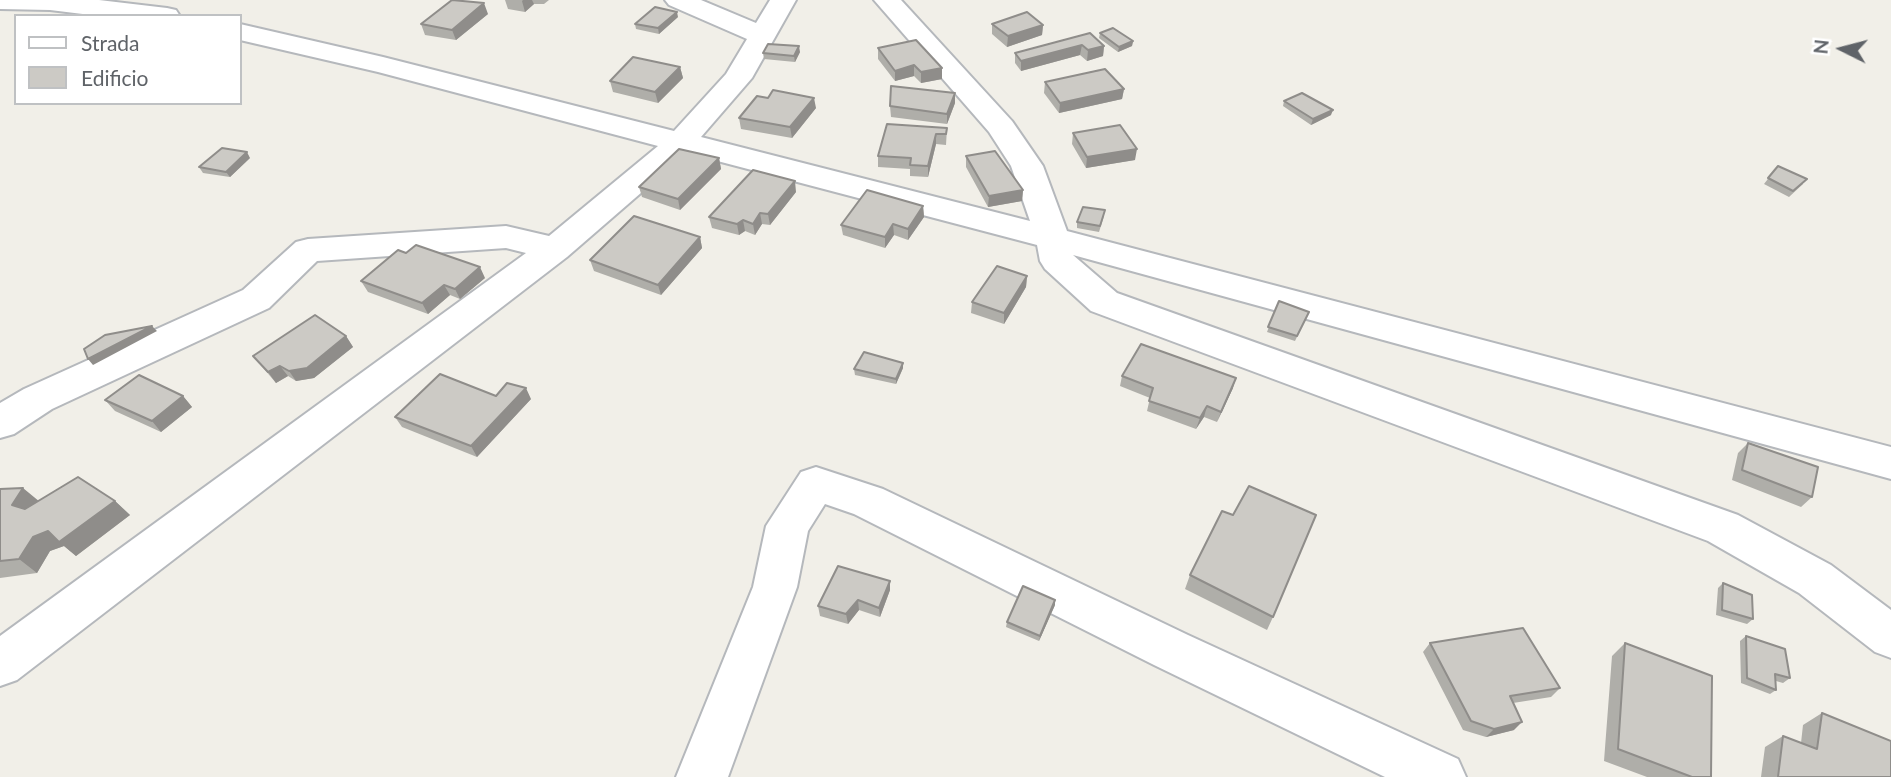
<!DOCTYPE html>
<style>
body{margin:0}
#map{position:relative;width:1891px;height:777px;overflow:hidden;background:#f1efe8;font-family:Lato,sans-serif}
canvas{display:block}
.legend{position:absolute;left:14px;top:14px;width:228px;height:91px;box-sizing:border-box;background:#fff;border:2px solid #bfc1c3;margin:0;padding:9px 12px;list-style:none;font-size:21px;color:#5f6368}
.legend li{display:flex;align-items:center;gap:14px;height:35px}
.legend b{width:35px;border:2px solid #bfc1c3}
.north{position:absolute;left:1807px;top:14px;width:70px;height:70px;-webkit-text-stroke:5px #fff;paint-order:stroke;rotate:276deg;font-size:19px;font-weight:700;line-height:28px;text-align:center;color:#5f6368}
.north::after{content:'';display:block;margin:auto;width:24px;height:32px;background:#5f6368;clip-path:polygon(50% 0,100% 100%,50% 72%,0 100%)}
</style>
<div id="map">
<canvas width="1891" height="777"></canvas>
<ul class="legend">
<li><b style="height:9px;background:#fff"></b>Strada</li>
<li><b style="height:19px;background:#cccac5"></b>Edificio</li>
</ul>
<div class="north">N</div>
</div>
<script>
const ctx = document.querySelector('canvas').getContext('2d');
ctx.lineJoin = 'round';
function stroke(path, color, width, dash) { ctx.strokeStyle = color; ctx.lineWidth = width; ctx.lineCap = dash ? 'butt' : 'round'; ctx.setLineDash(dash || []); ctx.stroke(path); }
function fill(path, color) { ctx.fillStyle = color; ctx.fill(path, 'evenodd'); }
const minor = new Path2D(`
 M0,0H99L167,8L176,10L180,16H99L50,10L0,9Z
 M665,0H701L756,23L770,0H796L752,78L701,137L1030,221L1011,166L989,132L874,0H901L1012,121L1043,166L1067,231L1891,447V479L1073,255L1117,293L1738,515L1831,565L1891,610V658L1875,652L1799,593L1708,541L1091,311L1045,269L1040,261L1037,245L687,153L567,257L17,680L0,686V636L526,253L506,248L317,261L269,308L52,409L14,434L0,438V403L24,389L243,290L296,242L308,239L506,226L549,236L658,146L378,72L240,40V24L383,57L674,131L726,74L747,39L669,5Z
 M816,467L883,489L1188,635L1458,759L1466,777H1385L1154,665L854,514L825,504L808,531L797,587L728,777H676L753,587L766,526L801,472Z`);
const wall = new Path2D(`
 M505,0H549L544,4H534L525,12L508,9Z
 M488,14L456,40L425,35L421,24Z
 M678,17L659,34L636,29L635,24Z
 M992,24L1043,25L1042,35L1007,47L992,34Z
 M1090,33L1104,46L1103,56L1087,61L1080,55L1021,71L1015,63V53Z
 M1100,33L1133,41L1132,46L1118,52L1099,38Z
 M878,48L942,68V79L921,83L914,76L895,81L878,59Z
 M800,52L795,62L764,59L763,53Z
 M680,67L683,78L658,103L613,92L610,81Z
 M1045,82L1124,89L1122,99L1059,113L1044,93Z
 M768,98L816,108L792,138L741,129L739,118Z
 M1284,101L1331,115L1311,125L1283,106Z
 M955,103L947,124L891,117L890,106Z
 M947,128L946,145L936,144L928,177L910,176V169L878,167V156Z
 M1073,133L1135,160L1086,168L1072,144Z
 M966,156L1023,190L1022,201L988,207L966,167Z
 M250,158L230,177L203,173L199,167Z
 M719,158L721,169L680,210L642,197L639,187Z
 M1778,166L1803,184L1789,197L1764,184Z
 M796,192L770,225L762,224L755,235L745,231L739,235L712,228L709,217Z
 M923,206L924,217L908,240L894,235L885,248L843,235L841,225Z
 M1104,216L1099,232L1077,228V222Z
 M700,237L702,248L661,295L594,271L590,260Z
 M1027,276L1026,287L1004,324L971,313L972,302Z
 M485,278L460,299L450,295L428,314L368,292L361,281Z
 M1279,301L1309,312L1295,341L1267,332Z
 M346,336L353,347L314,378L296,381L288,376L276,383L253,356Z
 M903,368L896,384L855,375L854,369Z
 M1122,376L1233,388L1217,422L1204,417L1196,429L1147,411L1150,398L1120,386Z
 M183,396L192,407L161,432L115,411L105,400Z
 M496,396L531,399L477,457L402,427L395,417Z
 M1748,443L1812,497L1801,507L1732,480L1738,453Z
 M0,489L38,501H115L130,515L76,556L64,546L50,551L37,573L0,578Z
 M1190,575L1273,617L1267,630L1185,589Z
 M890,581V590L880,617L859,610L848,624L820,616L818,606Z
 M1723,583L1753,619L1747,624L1716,615L1718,588Z
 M1055,605L1039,641L1006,627L1007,622Z
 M1746,636L1790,678L1783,683L1776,681V690L1770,694L1741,683L1740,641Z
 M1430,643L1560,688L1551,697L1513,703L1514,730L1486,737L1463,730L1423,652Z
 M1625,643L1711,777H1647L1604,761L1612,656Z
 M1822,713L1891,777H1761L1765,747L1783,736L1801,743L1803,725Z`);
const shadedWall = new Path2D(`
 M523,0H532L534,4L525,12L522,1Z
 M484,3L488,14L456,40L452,30Z
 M677,12L678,17L659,34L658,28Z
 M1043,25L1042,35L1007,47L1008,36Z
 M1133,41L1132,46L1118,52L1119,47Z
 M1082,45L1080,55L1021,71V61Z
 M799,46L800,52L795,62L794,56Z
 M1104,46L1103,56L1087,61L1088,50Z
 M914,65V76L895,81V71Z
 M680,67L683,78L658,103L655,92Z
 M942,68V79L921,83V72Z
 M1124,89L1122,99L1059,113L1060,103Z
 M955,93V103L947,124V114Z
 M814,98L816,108L792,138L790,127Z
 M1333,110L1331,115L1311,125L1313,119Z
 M936,134V144L928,177V166Z
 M1137,149L1135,160L1086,168L1087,157Z
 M247,152L250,158L230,177L226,172Z
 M719,158L721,169L680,210L678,199Z
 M795,181L796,192L770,225L768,214Z
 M1023,190L1022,201L988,207L989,196Z
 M923,206L924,217L908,240V229Z
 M760,213L762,224L755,235L753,224Z
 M743,220L745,231L739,235L737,224Z
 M893,224L894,235L885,248V237Z
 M700,237L702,248L661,295L658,285Z
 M480,267L485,278L460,299L455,289Z
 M1027,276L1026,287L1004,324V313Z
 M444,285L450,295L428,314L422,303Z
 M152,326L157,331L93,365L88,359Z
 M346,336L353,347L314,378L296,381L289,371Z
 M903,363V368L896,384V379Z
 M280,366L288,376L276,383L268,372Z
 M1236,378L1233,388L1217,422L1221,412Z
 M526,388L531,399L477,457L471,446Z
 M183,396L192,407L161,432L152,421Z
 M1207,406L1204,417L1196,429L1200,418Z
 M23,488L40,502L29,520L12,505Z
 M115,501L130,515L76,556L64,546L50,551L37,573L19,559L33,537Z
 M890,581V590L880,617L879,608Z
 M858,600L859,610L848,624L846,614Z
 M1055,600V605L1039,641L1040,636Z
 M1522,722L1514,730L1486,737L1494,729Z`);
const building = new Path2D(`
 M452,0L484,3L452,30L421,24Z
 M655,7L677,12L658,28L635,24Z
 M1027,12L1043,25L1008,36L992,24Z
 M1113,28L1133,41L1119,47L1100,33Z
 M1090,33L1104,46L1088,50L1082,45L1021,61L1015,53Z
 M916,40L942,68L921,72L914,65L895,71L878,48Z
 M768,44L799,46L794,56L763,53Z
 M633,57L680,67L655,92L610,81Z
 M1105,69L1124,89L1060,103L1045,82Z
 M891,86L955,93L947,114L890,106Z
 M773,90L814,98L790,127L739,118L757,96L768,98Z
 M1302,93L1333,110L1313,119L1284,101Z
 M887,124L947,128L946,134H936L928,166L910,165L911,158L878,156Z
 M1120,125L1137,149L1087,157L1073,133Z
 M222,148L247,152L226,172L199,167Z
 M679,149L719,158L678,199L639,187Z
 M995,151L1023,190L989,196L966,156Z
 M1778,166L1807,179L1793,191L1768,178Z
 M753,170L795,181L768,214L760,213L753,224L743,220L737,224L709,217Z
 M867,190L923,206L908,229L893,224L885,237L841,225Z
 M1083,207L1105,210L1100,226L1077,222Z
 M634,216L700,237L658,285L590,260Z
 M416,245L480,267L455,289L444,285L422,303L361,281L398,250L406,253Z
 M997,266L1027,276L1004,313L972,302Z
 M1279,301L1309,312L1297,336L1268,327Z
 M315,315L346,336L307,368L289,371L280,366L268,372L253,356Z
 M152,326L88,359L84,349L105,335Z
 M1141,344L1236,378L1221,412L1207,406L1200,418L1149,401L1153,388L1122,376Z
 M864,352L903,363L896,379L854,369Z
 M440,374L496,396L507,383L526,388L471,446L395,417Z
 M139,375L183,396L152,421L105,400Z
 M1748,443L1818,467L1812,497L1742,470Z
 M78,477L115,501L59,542L48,531L33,537L19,559L0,561V489L23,488L12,505L25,509Z
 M1249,486L1316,515L1273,617L1190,575L1222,511L1233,515Z
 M838,566L890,581L879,608L858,600L846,614L818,606Z
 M1723,583L1752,595L1753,619L1722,610Z
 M1023,586L1055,600L1040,636L1007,622Z
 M1523,628L1560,688L1510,696L1522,722L1494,729L1471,721L1430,643Z
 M1746,636L1785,649L1790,678L1775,674L1776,690L1747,678Z
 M1625,643L1712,676L1711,777H1692L1618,749Z
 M1822,713L1891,741V777H1778L1783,736L1817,749Z`);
stroke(minor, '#b5b8bc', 4);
fill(minor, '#fff');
fill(wall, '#afaea9');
fill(shadedWall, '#8f8d8a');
fill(building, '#cccac5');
stroke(building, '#8f8d8a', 2);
</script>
